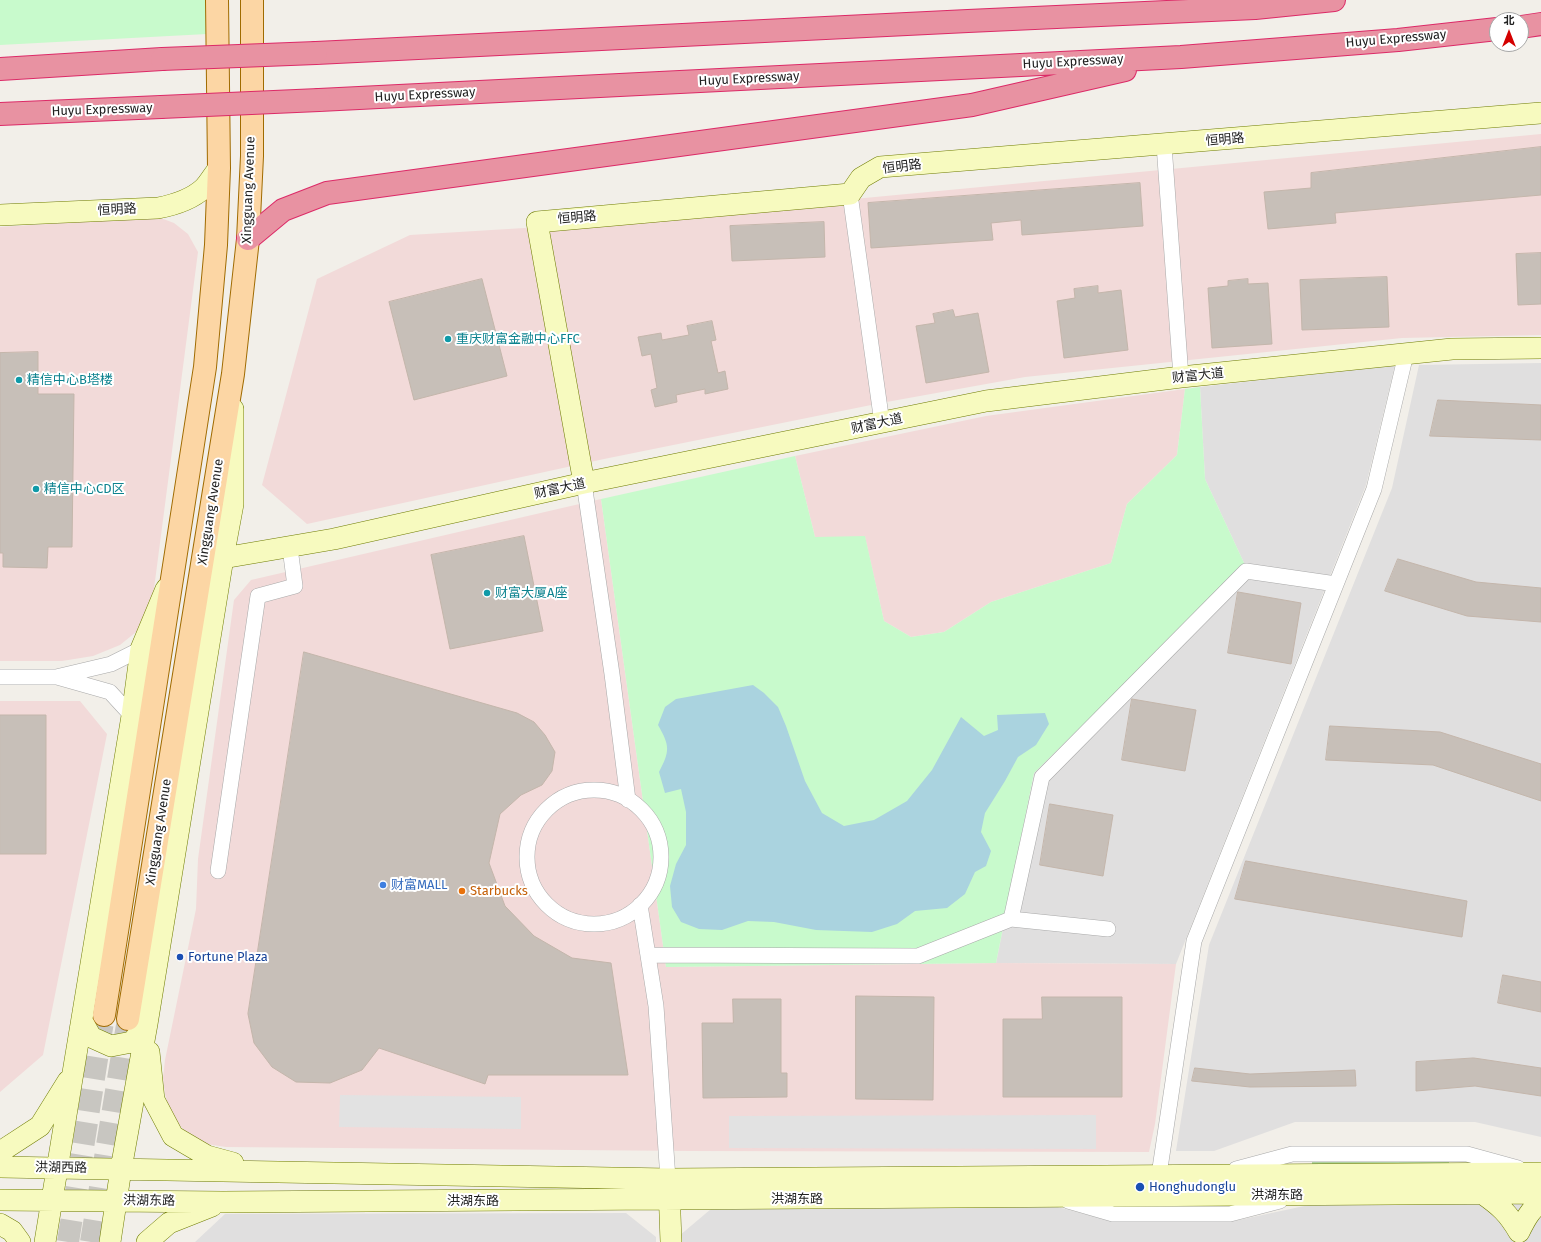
<!DOCTYPE html>
<meta charset="utf-8">
<style>
body{margin:0}
#map{position:relative;width:1541px;height:1242px;overflow:hidden;background:#f2efe9;font-family:"Fira Sans","Noto Sans SC",sans-serif}
canvas{display:block}
.north{position:absolute;left:1489px;top:12px;width:40px;height:40px;box-sizing:border-box;background:#fff;border:1px solid #a7a7a7;border-radius:50%;rotate:0deg;font-size:11px;font-weight:700;line-height:16px;text-align:center;color:#222}
.north::after{content:'';display:block;margin:auto;width:14px;height:18px;background:#d40000;clip-path:polygon(50% 0,100% 100%,50% 72%,0 100%)}
</style>
<div id="map">
<canvas width="1541" height="1242"></canvas>
<div class="north">北</div>
</div>
<script>
const ctx = document.querySelector('canvas').getContext('2d');
ctx.lineJoin = 'round';
function fill(path, color) { ctx.fillStyle = color; ctx.fill(path, 'evenodd'); }
function stroke(path, color, width, dash) { ctx.strokeStyle = color; ctx.lineWidth = width; ctx.lineCap = dash ? 'butt' : 'round'; ctx.setLineDash(dash || []); ctx.stroke(path); }
function write(font, color, halo, rows, align = 'center') {
  ctx.font = font + ' "Fira Sans","Noto Sans SC",sans-serif'; ctx.lineWidth = 4; ctx.setLineDash([]); ctx.textBaseline = 'middle'; ctx.strokeStyle = halo; ctx.fillStyle = color; for (const [text, x, y, turn = 0] of rows) {
    ctx.save(); ctx.translate(x, y); ctx.rotate((+turn || 0) * Math.PI / 180); ctx.textAlign = isNaN(turn) ? turn : align; if (halo) ctx.strokeText(text, 0, 0); ctx.fillText(text, 0, 0); ctx.restore();
  }
}
const residential = new Path2D(`
 M1541,363V1137L1475,1122H1295L1214,1151H1176L1209,945L1392,488L1419,365Z
 M1395,365L1366,485L1176,964L996,963L1034,773L1245,565L1205,479L1200,387Z
 M1541,1202V1242H680L679,1236L711,1209L1042,1203L1112,1221H1234L1309,1205Z
 M626,1213L656,1237V1242H195L225,1214Z`);
const commercial = new Path2D(`
 M1541,134V335L1402,338L1025,377L881,403L604,459L307,524L262,485L317,279L410,235L557,226L854,199Z
 M158,217L174,223L188,234L198,252L152,604L141,628L120,645L93,656L62,661H0V227Z
 M1185,389L1177,455L1127,504L1111,563L991,602L944,632L911,637L884,621L865,537H815L795,456L986,416Z
 M601,499L666,967L996,963L1176,964L1155,1124L1149,1152L689,1151L226,1147L206,1144L191,1137L178,1124L169,1110L165,1094L163,1078L165,1060L196,909L198,859L234,600L251,580Z
 M0,701H80L107,734L43,1055L0,1092Z`);
const forest = new Path2D(`
 M1312,1161L1449,1162V1168H1312Z`);
const park = new Path2D(`
 M0,0H207V34L0,45Z
 M1200,387L1205,479L1245,565L1034,773L996,963L666,967L601,499L795,456L815,537L865,536L884,621L911,637L944,632L991,602L1111,563L1127,504L1177,455L1185,389Z`);
const parking = new Path2D(`
 M340,1095L521,1097V1129L339,1127Z
 M1096,1115V1149L729,1148V1116Z`);
const water = new Path2D(`
 M753,685L764,693L778,707L786,726L805,781L822,813L844,826L874,820L907,801L932,770L961,717L984,736L998,730L997,715L1045,713L1049,724L1036,745L1018,757L1005,781L985,813L981,832L991,851L986,866L975,872L965,894L947,908L915,911L897,924L872,932L816,930L774,922L748,921L722,930L699,929L681,922L672,907L670,886L676,864L686,845V812L681,789L665,793L659,772C670,751 670,746 658,725L665,707L676,699Z`);
const building = new Path2D(`
 M1541,147V195L1335,213L1336,223L1268,229L1264,192L1311,188V173Z
 M1140,183L1143,226L1022,235L1021,220L991,223L993,240L871,248L868,203Z
 M824,222L825,257L732,261L730,226Z
 M1541,253V304L1518,305L1516,254Z
 M1387,277L1389,327L1302,330L1300,280Z
 M482,279L507,376L414,400L389,302Z
 M1248,279V284L1268,283L1272,344L1212,348L1208,288L1228,286V281Z
 M1098,286V293L1121,290L1128,350L1064,358L1057,301L1075,298L1074,289Z
 M953,310L955,317L978,313L989,372L926,383L916,326L935,323L933,314Z
 M712,321L716,340L711,341L718,373L725,371L728,389L705,394V389L676,395L677,402L655,407L651,390L657,388L651,354L642,356L638,337L661,333L662,340L689,335L687,326Z
 M38,352V394H74L72,547H48L47,568L3,567V553H0V353Z
 M1438,400L1541,405V440L1430,436Z
 M524,536L543,631L450,649L431,555Z
 M1398,559L1476,582L1541,588V622L1467,616L1385,591Z
 M1238,592L1301,603L1291,664L1228,653Z
 M304,652L517,713L534,722L545,735L555,752L552,771L542,785L521,795L500,814L489,863L505,906L534,936L572,958L611,963L628,1075H488L485,1084L379,1048L362,1070L330,1083L296,1082L272,1067L254,1043L248,1014Z
 M1132,699L1196,710L1185,771L1122,760Z
 M0,715H46V854H0Z
 M1330,726L1440,732L1541,764V801L1433,765L1326,760Z
 M1050,804L1113,815L1103,876L1040,865Z
 M1246,861L1467,901L1462,937L1235,899Z
 M1503,975L1541,982V1012L1498,1003Z
 M856,996L934,997L933,1100L856,1099Z
 M1042,997H1122V1097H1003V1019H1042Z
 M733,999H781V1073H787V1097L703,1098L702,1023H733Z
 M1474,1058L1541,1068V1096L1475,1086L1416,1091V1062Z
 M1195,1068L1250,1074L1355,1070L1356,1086L1250,1087L1192,1081Z`);
const primaryTunnel = new Path2D(`
 M68,1242L104,1015
 M91,1242L128,1019`);
const street = new Path2D(`
 M1164,145L1181,377
 M850,194L882,423
 M584,483L612,674L628,800
 M0,677H56L111,664L141,649
 M57,677L110,692L132,716
 M527 857a67 67 0 1 1 134 0a67 67 0 1 1-134 0Z
 M218,871L258,596L295,586L290,548
 M640,905L656,1006L668,1179
 M1011,919L1042,777L1246,571L1336,584
 M648,955L918,956L1011,919L1108,929
 M1236,1169L1292,1154H1467L1518,1168
 M1159,1175L1194,941L1374,489L1406,354
 M1068,1201L1113,1214H1230L1280,1201`);
const secondary = new Path2D(`
 M0,215L158,208C174,205 191,200 204,188C209,183 214,174 219,168
 M584,483L537,222L850,194L861,178L880,167L1541,113
 M223,558L334,539L584,483L986,401L1181,377L1452,349L1541,348
 M82,1021L91,1037L111,1046L132,1042L147,1024
 M149,1052L154,1100L173,1136L207,1156L233,1163
 M0,1152L40,1126L68,1081
 M0,1167L668,1179L1541,1173
 M669,1187L671,1242
 M1483,1194C1500,1206 1508,1213 1519,1232C1525,1220 1530,1210 1541,1202
 M0,1200L223,1202L1541,1193
 M0,1224L12,1231L20,1242
 M45,1242L132,716L141,649L166,589
 M110,1242L121,1169L147,1024L223,558L233,504V409
 M147,1242L169,1223L212,1206`);
const primary = new Path2D(`
 M104,1015L205,367L216,245L219,168L217,0
 M128,1019L233,374L248,239L252,156V0`);
const highway = new Path2D(`
 M1521,27L1541,24
 M316,53L968,21L1255,8L1334,0
 M0,69L162,59
 M319,100L1181,57L1398,40L1497,29
 M0,114L161,107
 M248,239L283,210L327,193L972,105L1125,70`);
const highwayBridge = new Path2D(`
 M162,59L316,53
 M161,107L319,100`);
const markers = [
 [448,339,4,"#0f9aa8"],
 [19,380,4,"#0f9aa8"],
 [36,489,4,"#0f9aa8"],
 [487,593,4,"#0f9aa8"],
 [383,885,4,"#3f7fe0"],
 [462,891,4,"#e8710a"],
 [180,957,4,"#1a4fb4"],
 [1140,1187,5,"#1a4fb4"]
];
const streetNames = [
 ["Huyu Expressway",1396,39,-5],
 ["Huyu Expressway",1073,62,-3],
 ["Huyu Expressway",749,79,-3],
 ["Huyu Expressway",425,95,-3],
 ["Huyu Expressway",102,110,-2],
 ["恒明路",1225,140,-5],
 ["恒明路",902,167,-7],
 ["Xingguang Avenue",249,190,-88],
 ["恒明路",117,210,-3],
 ["恒明路",577,218,-5],
 ["财富大道",1198,376,-6],
 ["财富大道",877,424,-12],
 ["财富大道",560,489,-12],
 ["Xingguang Avenue",211,512,-81],
 ["Xingguang Avenue",159,832,-81],
 ["洪湖西路",61,1168,1],
 ["洪湖东路",1277,1195],
 ["洪湖东路",797,1199],
 ["洪湖东路",149,1201,1],
 ["洪湖东路",473,1201]
];
const cultureNames = [
 ["重庆财富金融中心FFC",456,339],
 ["精信中心B塔楼",27,380],
 ["精信中心CD区",44,489],
 ["财富大厦A座",495,593]
];
const shopNames = [
 ["财富MALL",391,885]
];
const foodNames = [
 ["Starbucks",470,891]
];
const transitNames = [
 ["Fortune Plaza",188,957],
 ["Honghudonglu",1149,1187]
];
fill(residential, '#e0dfdf');
fill(commercial, '#f2dad9');
fill(forest, '#add19e');
fill(park, '#c8facc');
fill(parking, '#e2e2e2');
fill(water, '#aad3df');
fill(building, '#c7bfb8');
stroke(building, '#c4b6ab', 1);
stroke(primaryTunnel, '#c8c6c1', 22, [22, 11]);
stroke(street, '#a9a9a9', 16);
stroke(secondary, '#707d05', 22);
stroke(primary, '#a06b00', 24);
stroke(highway, '#dc2a67', 24);
stroke(street, '#fff', 15);
stroke(secondary, '#f7fabf', 21);
stroke(primary, '#fcd6a4', 22);
stroke(highway, '#e892a2', 22);
stroke(highwayBridge, '#dc2a67', 24, []);
stroke(highwayBridge, '#e892a2', 22);
for (const [x, y, r, color] of markers) { const dot = new Path2D(); dot.arc(x, y, r, 0, 2 * Math.PI); ctx.fillStyle = color; ctx.fill(dot); stroke(dot, '#fff', 1.5); }
write('13px', '#222', '#fff', streetNames);
write('13px', '#0d838f', '#fff', cultureNames, 'left');
write('13px', '#366cbe', '#fff', shopNames, 'left');
write('13px', '#c56008', '#fff', foodNames, 'left');
write('13px', '#164399', '#fff', transitNames, 'left');
</script>
